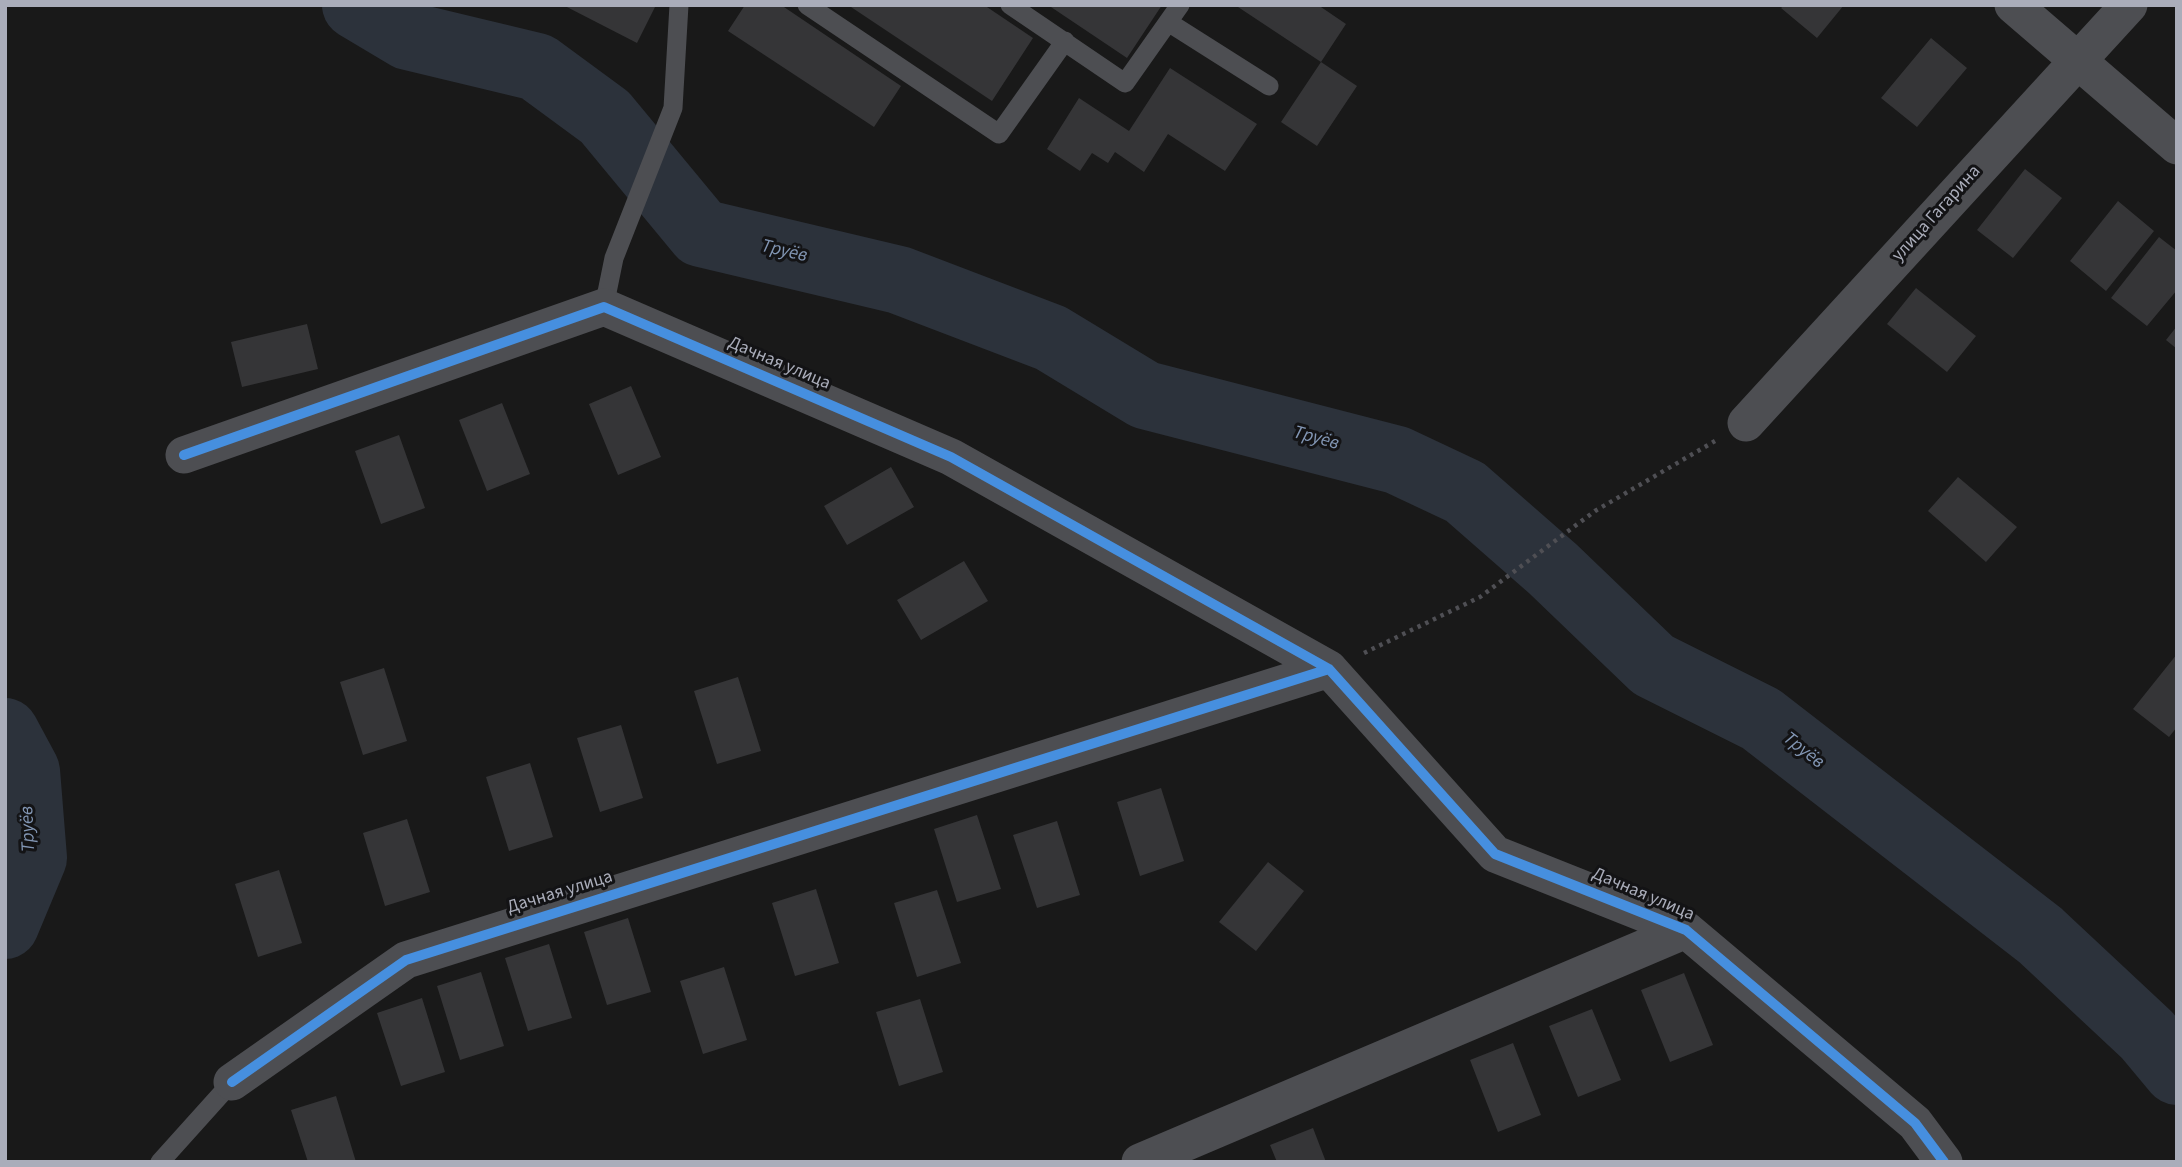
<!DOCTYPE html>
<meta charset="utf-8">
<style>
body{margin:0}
#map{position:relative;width:2182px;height:1167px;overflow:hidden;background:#191919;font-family:"Source Sans 3",sans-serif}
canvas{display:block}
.frame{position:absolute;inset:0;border:7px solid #aaadba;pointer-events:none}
</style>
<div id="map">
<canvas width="2182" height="1167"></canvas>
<div class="frame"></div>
</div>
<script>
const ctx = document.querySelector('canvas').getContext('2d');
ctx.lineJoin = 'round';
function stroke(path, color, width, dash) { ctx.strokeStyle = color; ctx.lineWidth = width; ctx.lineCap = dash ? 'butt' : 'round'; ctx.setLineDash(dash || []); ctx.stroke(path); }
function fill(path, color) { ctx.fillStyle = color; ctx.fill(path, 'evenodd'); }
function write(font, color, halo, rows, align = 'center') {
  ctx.font = font + ' "Source Sans 3",sans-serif'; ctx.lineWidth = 6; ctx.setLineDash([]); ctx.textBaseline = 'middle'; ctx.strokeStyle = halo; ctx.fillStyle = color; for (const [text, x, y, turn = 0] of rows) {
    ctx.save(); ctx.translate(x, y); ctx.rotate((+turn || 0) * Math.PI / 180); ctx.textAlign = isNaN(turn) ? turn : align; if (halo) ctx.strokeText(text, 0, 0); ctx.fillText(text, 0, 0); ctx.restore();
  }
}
const river = new Path2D(`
 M356,5L408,36L537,67L605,117L701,233L899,280L1051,338L1145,395L1397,460L1465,492L1553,569L1653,665L1761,719L2040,935L2147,1035L2177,1071
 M5,732L26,771L33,858L5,925`);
const building = new Path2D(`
 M563,5H656L637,43Z
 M745,5H781L901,86L874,127L728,31Z
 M848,5H984L1033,38L992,101Z
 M1048,5H1162L1127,58Z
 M1235,5H1318L1346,24L1321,62Z
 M1784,5H1844L1817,38L1781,8Z
 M1931,38L1967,68L1917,127L1881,98Z
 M1321,62L1357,86L1317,146L1281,122Z
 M1170,68L1257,124L1225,171L1168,134L1144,172L1115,152L1108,163L1092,153L1080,171L1047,149L1079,98L1129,131Z
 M2025,169L2062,198L2013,258L1977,230Z
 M2118,201L2154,231L2106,291L2070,261Z
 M2159,237L2177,251V290L2147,326L2111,298Z
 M1916,288L1976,336L1947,372L1887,324Z
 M307,324L318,369L242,387L231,342Z
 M2177,326V349L2166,340Z
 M631,386L661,457L618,475L589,404Z
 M502,403L530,474L487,491L459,420Z
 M399,435L425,508L381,524L355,451Z
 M891,467L914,507L847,545L824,506Z
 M1958,477L2017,527L1986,562L1928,511Z
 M964,561L988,601L921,640L897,600Z
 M2177,654V727L2169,737L2133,709Z
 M384,668L407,741L363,755L340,682Z
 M738,677L761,751L717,764L694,691Z
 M621,725L643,798L600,812L577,738Z
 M530,763L553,837L509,851L486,777Z
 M1161,788L1184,861L1140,876L1117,802Z
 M977,815L1001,889L957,902L934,829Z
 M407,819L430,892L385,906L363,833Z
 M1057,821L1080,895L1037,908L1013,835Z
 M1268,862L1304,891L1256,951L1219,922Z
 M279,870L302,943L258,957L235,884Z
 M816,889L839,963L795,976L772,903Z
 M937,890L961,963L917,977L894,903Z
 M628,918L651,992L607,1005L584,932Z
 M549,944L572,1018L528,1031L505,958Z
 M724,967L747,1040L703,1054L680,981Z
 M481,972L504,1046L460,1060L437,986Z
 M1684,973L1713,1045L1670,1062L1641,990Z
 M422,998L445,1072L401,1086L377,1013Z
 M920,999L943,1072L899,1086L876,1012Z
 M1592,1009L1621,1080L1578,1097L1549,1026Z
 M1513,1043L1541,1115L1498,1132L1470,1060Z
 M336,1096L356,1162H308L291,1110Z
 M1313,1128L1326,1162H1277L1270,1145Z`);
const path = new Path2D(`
 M1364,653L1480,597L1595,511L1715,441`);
const lane = new Path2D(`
 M807,5L999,134L1065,41
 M1010,5L1125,83L1180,5
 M1168,22L1269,86
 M604,307L614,258L673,108L679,5
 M160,1162L232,1082`);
const street = new Path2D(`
 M2013,5L2177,146
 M1746,423L2129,5
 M184,455L604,307L951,457L1329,669L1495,854L1686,930L1915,1123L1944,1162
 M232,1082L406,960L1329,669
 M1140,1162L1686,930`);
const cycleway = new Path2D(`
 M184,455L604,307L951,457L1329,669L1495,854L1686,930L1915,1123L1944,1162
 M232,1082L406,960L1329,669`);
const streetNames = [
 ["улица Гагарина",1937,214,-48],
 ["Дачная улица",779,364,23],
 ["Дачная улица",560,893,-17],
 ["Дачная улица",1643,895,23]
];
const waterNames = [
 ["Труёв",784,252,13],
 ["Труёв",1316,439,15],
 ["Труёв",1803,751,38],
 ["Труёв",29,829,-93]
];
stroke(river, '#2c323b', 68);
fill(building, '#353537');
stroke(path, '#4f4f54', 4.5, [3.5, 5]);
stroke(lane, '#4d4e52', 19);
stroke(street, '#4d4e52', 37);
stroke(cycleway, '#468fdf', 10);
write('18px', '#aaadba', '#131315', streetNames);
write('italic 19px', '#8296b4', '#131315', waterNames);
</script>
